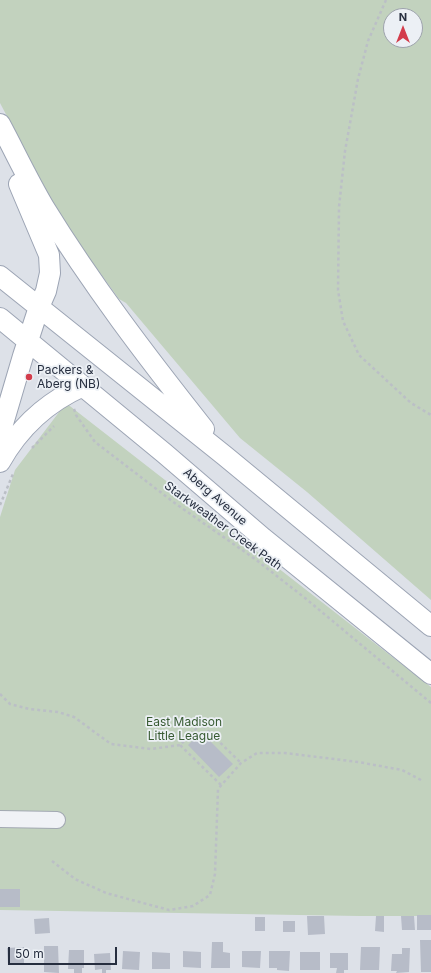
<!DOCTYPE html>
<style>
body{margin:0}
#map{position:relative;width:431px;height:973px;overflow:hidden;background:#dde1e8;font-family:Inter,sans-serif}
canvas{display:block}
.north{position:absolute;left:383px;top:8px;width:40px;height:40px;box-sizing:border-box;background:#ecf0f5;border:1px solid #9da2ac;border-radius:50%;rotate:0deg;font-size:11px;font-weight:700;line-height:16px;text-align:center;color:#262e3f}
.north::after{content:'';display:block;margin:auto;width:14px;height:18px;background:#d33c4b;clip-path:polygon(50% 0,100% 100%,50% 72%,0 100%)}
.scale{position:absolute;left:8px;top:947px;width:109px;height:18px;box-sizing:border-box;border:2px solid #262e3f;border-top:0;padding-left:5px;font-size:12px;line-height:14px;white-space:nowrap;color:#262e3f;-webkit-text-stroke:3px #ecf0f5;paint-order:stroke}
</style>
<div id="map">
<canvas width="431" height="973"></canvas>
<div class="north">N</div>
<div class="scale">50 m</div>
</div>
<script>
const ctx = document.querySelector('canvas').getContext('2d');
ctx.lineJoin = 'round';
function fill(path, color) { ctx.fillStyle = color; ctx.fill(path, 'evenodd'); }
function stroke(path, color, width, dash) { ctx.strokeStyle = color; ctx.lineWidth = width; ctx.lineCap = dash ? 'butt' : 'round'; ctx.setLineDash(dash || []); ctx.stroke(path); }
function write(font, color, halo, rows, align = 'center') {
  ctx.font = font + ' Inter,sans-serif'; ctx.lineWidth = 3.5; ctx.setLineDash([]); ctx.textBaseline = 'middle'; ctx.strokeStyle = halo; ctx.fillStyle = color; for (const [text, x, y, turn = 0] of rows) {
    ctx.save(); ctx.translate(x, y); ctx.rotate((+turn || 0) * Math.PI / 180); ctx.textAlign = isNaN(turn) ? turn : align; if (halo) ctx.strokeText(text, 0, 0); ctx.fillText(text, 0, 0); ctx.restore();
  }
}
const green = new Path2D(`
 M0,0H431V600L307,492L240,438L126,303L119,299L63,222L0,103ZM391,16H415V40H391Z
 M66,403L431,687V916H359L0,910V517L15,470Z`);
const building = new Path2D(`
 M201,732L233,764L219,777L188,745Z
 M0,889H20V907H0Z
 M417,915H431V930H417Z
 M307,916H324L325,934L308,935Z
 M376,916H384V932L375,931Z
 M401,916H414L415,930H402Z
 M255,917H265V931H255Z
 M49,918L50,933L35,934L34,919Z
 M283,921H295V932H283Z
 M420,940H431V972H421Z
 M212,942H223V952L230,953V968H211Z
 M44,946H58L59,973L44,972Z
 M24,947V965H8L7,948Z
 M361,947H380L379,970H360Z
 M402,948H410L409,972L396,973L397,971H391L392,954H402Z
 M69,950H84V968H82V973H74V969H68Z
 M123,951L140,952L139,970L122,969Z
 M183,951L201,952V968L183,967Z
 M242,951H261L260,968L242,967Z
 M269,951H290L289,971L277,970V968H269Z
 M152,952L170,953V969H152Z
 M300,952H320V970H300Z
 M110,953L111,970H106V973H102V969L95,970L94,954Z
 M330,953H348V970H344V973H336L337,968H330Z`);
const path = new Path2D(`
 M386,0L368,41L358,79L345,151L339,207L338,290L343,321L359,355L411,403L431,415
 M74,409L76,415L95,442L176,504L255,559L305,598L431,703
 M32,448L54,426
 M0,505L13,474
 M0,694L10,704L29,709L58,712L74,717L111,744L151,749L180,745
 M221,785L180,745L201,724L241,763
 M52,861L75,879L106,893L169,910L193,906L210,895L215,874L218,789L241,763L257,753H285L358,762L402,770L421,780`);
const minor = new Path2D(`
 M0,819L57,820`);
const major = new Path2D(`
 M0,124C15,152 28,180 44,207C92,285 147,357 204,429
 M0,276L225,456L431,626
 M0,318L164,453L263,538L431,674
 M0,434L23,356L39,307L46,291L50,273L49,255L19,184
 M0,462C19,428 47,402 83,386`);
const markers = [
 [29,377,4,"#d33c4b"]
];
const poiNames = [
 ["Packers &",37,370],
 ["Aberg (NB)",37,384]
];
const streetNames = [
 ["Aberg Avenue",215,497,41],
 ["Starkweather Creek Path",223,526,36]
];
const parkNames = [
 ["East Madison",184,722],
 ["Little League",184,736]
];
fill(green, '#c2d2be');
fill(building, '#b7bcc8');
stroke(minor, '#a2a8b2', 18);
stroke(major, '#9ca4b4', 22);
stroke(path, '#bbbfc6', 2.5, [3, 3]);
stroke(minor, '#f0f2f6', 16);
stroke(major, '#fff', 20);
for (const [x, y, r, color] of markers) { const dot = new Path2D(); dot.arc(x, y, r, 0, 2 * Math.PI); ctx.fillStyle = color; ctx.fill(dot); stroke(dot, '#ecf0f5', 1.5); }
write('12px', '#262e3f', '#ecf0f5', poiNames, 'left');
write('12px', '#262e3f', '#ecf0f5', streetNames);
write('12px', '#385b33', '#ecf0f5', parkNames);
</script>
